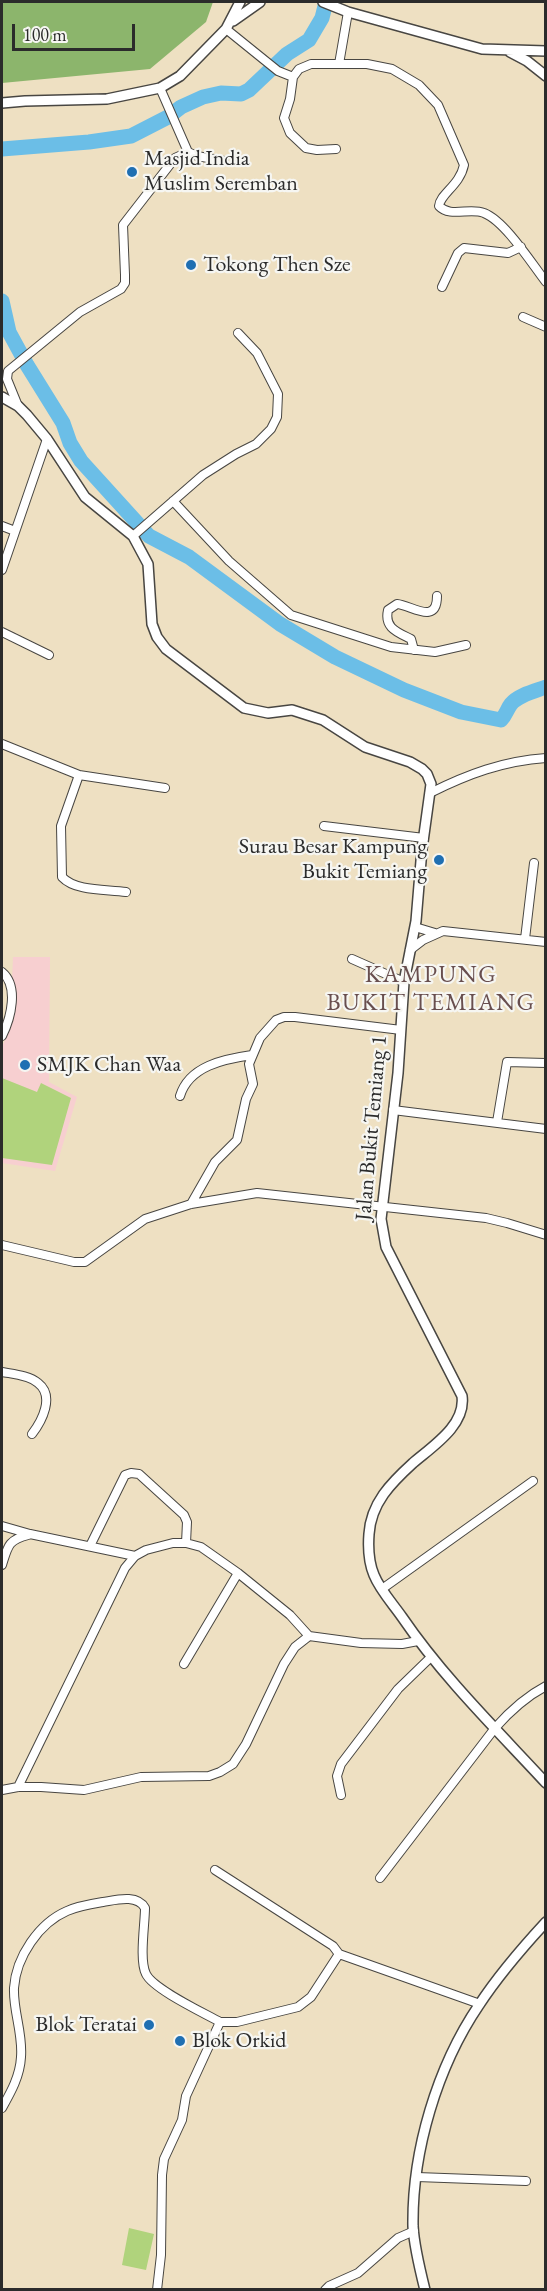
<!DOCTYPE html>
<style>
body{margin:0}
#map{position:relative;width:547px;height:2291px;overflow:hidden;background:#eee0c2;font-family:"EB Garamond",serif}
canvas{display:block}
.frame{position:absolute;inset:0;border:3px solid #2b2b2b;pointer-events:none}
.scale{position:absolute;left:12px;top:24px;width:123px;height:27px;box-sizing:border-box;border:3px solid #2b2b2b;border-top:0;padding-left:8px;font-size:18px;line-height:21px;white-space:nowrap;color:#2b2b2b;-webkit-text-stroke:4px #f6f6f2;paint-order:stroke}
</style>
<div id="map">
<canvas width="547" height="2291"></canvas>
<div class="frame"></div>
<div class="scale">100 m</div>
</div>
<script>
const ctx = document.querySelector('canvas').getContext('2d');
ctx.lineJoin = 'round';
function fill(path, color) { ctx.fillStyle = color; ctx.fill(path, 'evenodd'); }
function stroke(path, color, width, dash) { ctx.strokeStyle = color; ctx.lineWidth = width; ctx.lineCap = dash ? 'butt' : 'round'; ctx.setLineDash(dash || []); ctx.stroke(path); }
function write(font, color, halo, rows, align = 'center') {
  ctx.font = font + ' "EB Garamond",serif'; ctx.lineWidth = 4.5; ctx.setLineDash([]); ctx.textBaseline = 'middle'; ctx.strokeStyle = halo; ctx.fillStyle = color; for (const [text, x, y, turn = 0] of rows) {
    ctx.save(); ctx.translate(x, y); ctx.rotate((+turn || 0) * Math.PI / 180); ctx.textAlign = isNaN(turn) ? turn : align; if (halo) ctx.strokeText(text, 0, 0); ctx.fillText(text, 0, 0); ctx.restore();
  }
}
const built = new Path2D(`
 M13,957H50L49,1082L77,1097L55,1171L2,1163V1047L10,1028Z`);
const green = new Path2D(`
 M2,1078L37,1092L41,1083L71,1098L52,1165L2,1158Z
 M129,2228L154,2234L146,2270L122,2265Z`);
const forest = new Path2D(`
 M2,2H213L206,22L150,69L2,83Z`);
const river = new Path2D(`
 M2,149L89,142L131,136L168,117L181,107L203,97L221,93L241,94L249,90L287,54L309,40L322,18L326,2
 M2,301L9,332L27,365L63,423L70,443L81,461L149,536L189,557L280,624L335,657L404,690L461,712L501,720C506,715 507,709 511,704C518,695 535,691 546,687`);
const minor = new Path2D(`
 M226,29L278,71L293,77L299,69L311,64H367L392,69L419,85L438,105L464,165C460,185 440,194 439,206C450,218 470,207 484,213C505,221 532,264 546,282
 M339,64L348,12
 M293,77L290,99L284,118L290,133L306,148L317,150L336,149
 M160,88L188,152L197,156L224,161
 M442,287L458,253L464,248L508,253L521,247
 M523,317L546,327
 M18,406L7,379L8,371L80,312L121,289L125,283V275L123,225L175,158L188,152
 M173,501L229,561L291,615L391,647L435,652L466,645
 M2,526L15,531
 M133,536L203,475L236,454L256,444L271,429L277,417L278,394L257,353L238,333
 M2,570L47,439
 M2,632L49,655
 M414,650L411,639C397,632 384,628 388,610L397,604C411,605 437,626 437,596
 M2,744L79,775L165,788
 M79,775L61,826L62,877C76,892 108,889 126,892
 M430,793C468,774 503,761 546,758
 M324,826L424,838
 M415,927L435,933
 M525,939L534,863
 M410,950L423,940L443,931L546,942
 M352,959L404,982
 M2,972C19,986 11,1018 2,1036
 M180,1096C189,1066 224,1059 252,1055
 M393,1110L546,1129
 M497,1122L507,1062L546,1063
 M191,1204L215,1162L237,1140L246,1099L253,1084L249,1064L260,1038L276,1020L284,1017H295L401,1030
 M2,1245L74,1262H85L145,1219L191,1204L257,1193L486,1218L507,1223L546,1235
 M2,1372C12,1374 29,1375 38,1383C55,1396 42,1421 32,1434
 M2,1526L30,1534L135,1556
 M90,1546L125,1475L131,1473L139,1474L184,1515L187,1522L186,1543
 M2,1565C8,1546 8,1540 28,1535
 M382,1589L533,1481
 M184,1664L238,1573
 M18,1787L125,1568L135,1556L146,1550L173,1543H186L201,1547L238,1573L290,1615L309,1636L361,1643L402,1644L418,1641
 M2,1790L18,1787H41L84,1790L141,1777L209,1776L220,1772L233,1764L246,1744L284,1664L295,1647L309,1636
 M341,1795L337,1776L341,1764L398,1689L431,1657
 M215,1870L333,1946L339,1954L480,2004
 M380,1878L495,1728C510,1711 525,1697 546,1686
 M220,2022H237L298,2007L311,1997L339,1954
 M2,2108C11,2092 20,2076 21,2057C23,2033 13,2011 14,1988C16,1957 39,1923 67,1911C78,1906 91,1904 103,1902C116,1900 137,1894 145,1908C145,1924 139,1960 146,1974C153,1989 204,2013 220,2022L186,2096L182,2120L164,2159L162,2175L161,2255L157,2290
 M417,2177L526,2181
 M325,2290L329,2286L358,2273L398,2238L414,2231`);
const tertiary = new Path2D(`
 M323,2L348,12L482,49L546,51
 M233,21L260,2
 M510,52L527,61L546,76
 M2,103L25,101L107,99L160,88L180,76L226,29L240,2
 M2,397L18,406L27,415L47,439L85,497L133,536L148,564L152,624L157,637L166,649L244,708L268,713L292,710L323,720L365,747L410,762L422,769L427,774L431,784L422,849L416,921L404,982L398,1073L381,1219L386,1247L462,1396C466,1425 433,1446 413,1463C391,1483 371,1503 369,1534C368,1547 369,1563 374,1575C380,1590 393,1604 402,1617C443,1677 496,1729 546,1783
 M425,2290C420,2270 414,2246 413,2226C412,2151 437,2067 479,2005C498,1976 522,1948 546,1922`);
const markers = [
 [132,172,6,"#1f6fb2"],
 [191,265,6,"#1f6fb2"],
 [439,860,6,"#1f6fb2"],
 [25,1065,6,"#1f6fb2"],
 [149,2025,6,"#1f6fb2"],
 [180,2041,6,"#1f6fb2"]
];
const poiNames = [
 ["Masjid India",144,159],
 ["Muslim Seremban",144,184],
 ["Tokong Then Sze",203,265],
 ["Surau Besar Kampung",427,847,"right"],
 ["Bukit Temiang",427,872,"right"],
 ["SMJK Chan Waa",37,1065],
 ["Blok Teratai",137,2025,"right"],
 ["Blok Orkid",192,2041]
];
const streetNames = [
 ["Jalan Bukit Temiang 1",372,1128,-85]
];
const neighbourhoodNames = [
 ["KAMPUNG",431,975],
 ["BUKIT TEMIANG",431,1003]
];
fill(built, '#f7cfd0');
fill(green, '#b0d37c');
fill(forest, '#8cb56c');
stroke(river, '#6bbee7', 15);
stroke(minor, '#484642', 10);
stroke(tertiary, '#484642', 12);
stroke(minor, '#fff', 8);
stroke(tertiary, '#fff', 9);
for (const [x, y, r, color] of markers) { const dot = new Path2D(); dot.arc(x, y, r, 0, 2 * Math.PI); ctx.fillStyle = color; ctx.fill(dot); stroke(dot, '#f6f6f2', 2); }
write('22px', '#2b2b2b', '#f6f6f2', poiNames, 'left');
write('22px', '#2b2b2b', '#f6f6f2', streetNames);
ctx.letterSpacing = '1.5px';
write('24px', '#684e4e', '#f6f6f2', neighbourhoodNames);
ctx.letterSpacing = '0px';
</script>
